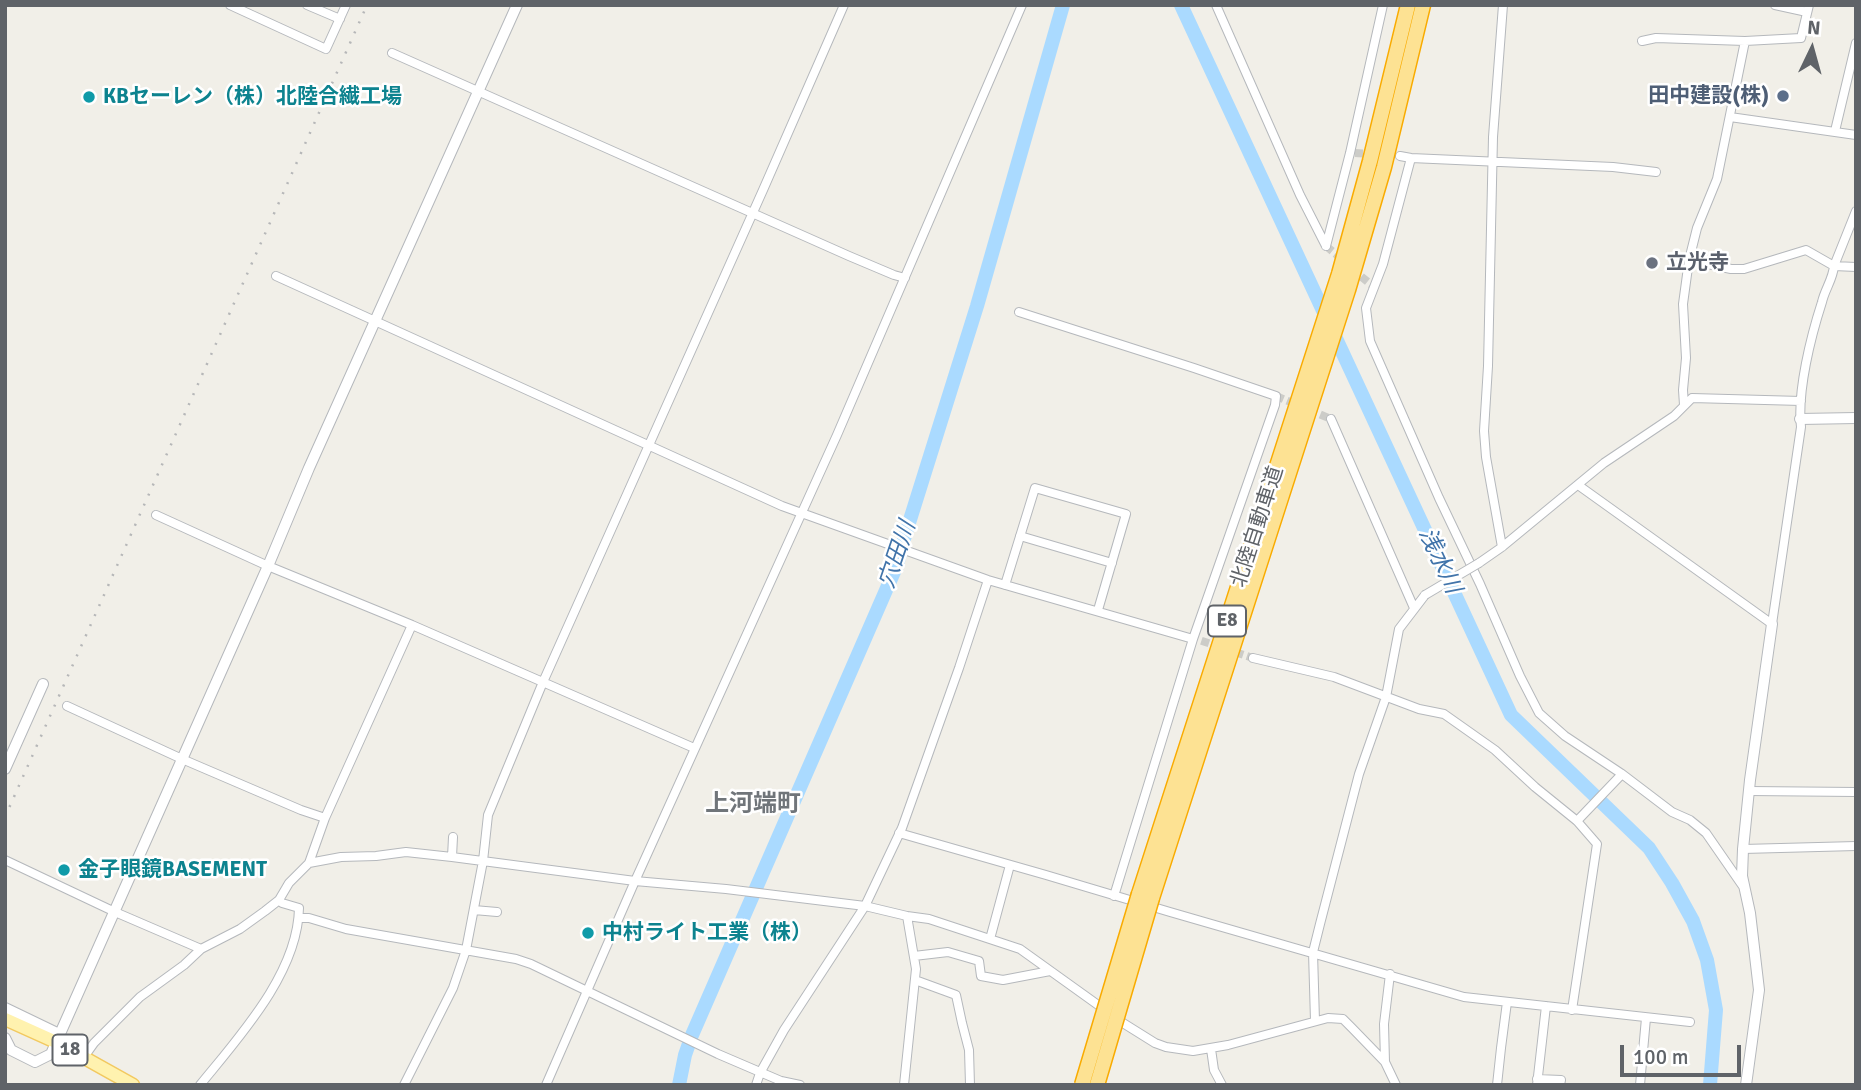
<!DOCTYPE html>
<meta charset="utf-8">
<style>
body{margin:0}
#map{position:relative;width:1861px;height:1090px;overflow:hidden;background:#f1efe8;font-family:Signika,sans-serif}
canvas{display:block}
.frame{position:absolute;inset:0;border:7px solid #5f6368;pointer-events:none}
.north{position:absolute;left:1777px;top:14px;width:70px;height:70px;-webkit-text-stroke:5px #fff;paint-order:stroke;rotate:5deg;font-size:19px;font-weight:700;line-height:28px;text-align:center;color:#5f6368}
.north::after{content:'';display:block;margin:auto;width:24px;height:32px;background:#5f6368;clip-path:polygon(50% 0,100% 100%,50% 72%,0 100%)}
.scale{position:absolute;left:1620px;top:1045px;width:121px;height:32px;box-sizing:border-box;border:4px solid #5f6368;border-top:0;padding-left:9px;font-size:21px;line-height:24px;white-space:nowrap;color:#5f6368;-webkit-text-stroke:5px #fff;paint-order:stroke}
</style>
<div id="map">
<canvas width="1861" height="1090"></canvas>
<div class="frame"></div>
<div class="north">N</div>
<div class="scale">100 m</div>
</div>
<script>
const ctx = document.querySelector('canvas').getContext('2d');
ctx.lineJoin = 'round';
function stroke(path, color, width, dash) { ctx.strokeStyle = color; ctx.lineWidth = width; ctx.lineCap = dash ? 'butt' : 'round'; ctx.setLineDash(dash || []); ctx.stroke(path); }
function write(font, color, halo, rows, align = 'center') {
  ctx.font = font + ' Signika,"Noto Sans JP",sans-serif'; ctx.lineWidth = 5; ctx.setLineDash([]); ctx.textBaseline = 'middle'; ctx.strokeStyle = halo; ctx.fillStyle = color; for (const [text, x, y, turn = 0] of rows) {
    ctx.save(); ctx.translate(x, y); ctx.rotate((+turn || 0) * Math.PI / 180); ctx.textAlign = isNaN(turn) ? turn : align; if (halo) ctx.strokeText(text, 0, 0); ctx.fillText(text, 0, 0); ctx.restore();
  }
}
const river = new Path2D(`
 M1181,5L1511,715L1649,848L1672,883L1693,921L1707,960L1716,1010L1710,1085
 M679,1085L685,1055L692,1035L897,565L904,539L977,306L1063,5`);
const minorTunnel = new Path2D(`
 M1355,153L1391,155
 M1326,246L1343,260
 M1352,269L1374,287
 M1276,396L1331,419
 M1190,637L1253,658`);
const minor = new Path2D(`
 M230,5L326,49L346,5
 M307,5L340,19
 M1216,5L1300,195L1326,246
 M1775,5L1807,12
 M1642,41L1656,38L1745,41
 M392,53L849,256L894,275L905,278
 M1730,117L1856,135
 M1835,131L1856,43
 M1400,156L1411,158L1613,167L1656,172
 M1411,158L1383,264L1366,308L1370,341L1439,498L1480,584L1520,676L1539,713L1565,736L1622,774L1672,812L1690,820L1706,833L1742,885
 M1326,246L1350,153L1383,5
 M1689,260L1731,269H1744L1806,250L1834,266L1856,267
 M276,276L782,506L988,580L1193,639
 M1019,312L1194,368L1276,396L1275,405L1193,639L1114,896
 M1684,405L1683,390L1686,358L1683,304L1689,260L1697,228L1717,179L1745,41L1801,38L1809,5
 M1331,419L1414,608
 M1578,485L1772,624L1801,427C1797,391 1811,336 1822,302C1825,289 1833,279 1834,266L1856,211
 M156,515L268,566L412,625L694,748
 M1020,536L1112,563
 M1502,547L1486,457L1484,431L1488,366L1493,137L1503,5
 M1479,563L1502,547L1604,463L1674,416L1692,398L1801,401
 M1005,585L1035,488L1126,514L1098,610
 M1253,658L1334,677L1419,709L1444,714L1495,750L1535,787L1577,821L1597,844L1572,1010
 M67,706L182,759L301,810L325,818
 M1749,791L1856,792
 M1577,821L1622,774
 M899,833L1046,875L1170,912L1464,997L1690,1022
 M1743,849L1856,846
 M452,857L453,837
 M5,860L115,912L201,949
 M309,863L341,857L376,856L406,852L452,857L635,881L726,889L865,906L907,916L929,919L1020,949L1105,1010
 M474,910L497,912
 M299,918H309L346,929L516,959L531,964L718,1054L781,1081L800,1085
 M990,939L1010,865
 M914,956L948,952L979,961L981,976L1003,980L1050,971
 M915,980L956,995L962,1023L969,1050L970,1085
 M1115,1018L1155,1043L1166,1047L1193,1051L1228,1045L1328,1018L1343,1019L1352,1028L1385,1062L1396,1085
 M1315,1021L1313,952L1320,924L1359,774L1386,697L1399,629L1425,595
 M1211,1049L1214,1070L1222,1085
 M84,1057L94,1043L140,997L184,965L201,949L240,929L265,911L279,900L289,883L309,863L325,818L412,625
 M1385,1062L1384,1024L1390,974
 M1537,1079L1561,1080L1560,1085
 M200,1085C239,1037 298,973 299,908L282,903L279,900
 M404,1085L453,988L466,950L483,861L488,815L543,682L763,190L844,5
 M546,1085L635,881L837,435L1022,5
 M756,1085L760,1073L784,1030L865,906L902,828L959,668L988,580
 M904,1085L916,969L907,916
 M1497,1085L1501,1048L1507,1002
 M1537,1085L1546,1006
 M1640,1085L1646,1018`);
const tertiary = new Path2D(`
 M1800,419L1856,418
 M5,769L43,684
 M5,1008L59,1034
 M5,1038L11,1050L35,1062L51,1054L268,566L309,468L517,5
 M1746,1085L1759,990L1750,913L1742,876L1743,849L1750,780L1772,624`);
const primary = new Path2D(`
 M5,1019L56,1042L133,1085`);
const motorway = new Path2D(`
 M1139,894L1339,274L1370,161L1408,5
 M1152,898L1348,290L1384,167L1423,5`);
const rail = new Path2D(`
 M5,817L367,5`);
const minorBridge = new Path2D(`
 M1425,595L1479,563`);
const motorwayBridge = new Path2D(`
 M1082,1085L1139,894
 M1097,1085L1152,898`);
const markers = [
 [1783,96,7,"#5c6f8a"],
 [89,97,7,"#0f9aa8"],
 [1652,263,7,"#6b7280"],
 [64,870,7,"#0f9aa8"],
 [588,933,7,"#0f9aa8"]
];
const shields = [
 [1227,621,38],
 [70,1050,35]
];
const shieldNames = [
 ["E8",1227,621],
 ["18",70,1050]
];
const serviceNames = [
 ["田中建設(株)",1769,96]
];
const cultureNames = [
 ["KBセーレン（株）北陸合繊工場",103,97],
 ["金子眼鏡BASEMENT",78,870],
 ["中村ライト工業（株）",602,933]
];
const worshipNames = [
 ["立光寺",1666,263]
];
const streetNames = [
 ["北陸自動車道",1258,527,-72]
];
const waterNames = [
 ["穴田川",898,555,-71],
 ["浅水川",1439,561,65]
];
const quarterNames = [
 ["上河端町",753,805]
];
stroke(river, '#aadaff', 14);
stroke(minorTunnel, '#ccccc8', 8, [8, 4]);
stroke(minor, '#b5b8bc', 10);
stroke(tertiary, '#b5b8bc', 12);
stroke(primary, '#f2c960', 15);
stroke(motorway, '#f9ab00', 17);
stroke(minor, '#fff', 8);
stroke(tertiary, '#fff', 10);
stroke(primary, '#fff2af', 12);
stroke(motorway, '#fde293', 14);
stroke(rail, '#b6b7b8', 2.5, [2, 9]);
stroke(minorBridge, '#b5b8bc', 10, []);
stroke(motorwayBridge, '#f9ab00', 17, []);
stroke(minorBridge, '#fff', 8);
stroke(motorwayBridge, '#fde293', 14);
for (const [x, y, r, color] of markers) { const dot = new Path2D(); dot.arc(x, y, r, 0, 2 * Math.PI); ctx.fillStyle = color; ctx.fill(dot); stroke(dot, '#fff', 2.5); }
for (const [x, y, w] of shields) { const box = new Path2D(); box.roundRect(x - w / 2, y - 15.5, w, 31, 5); ctx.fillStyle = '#fff'; ctx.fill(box); stroke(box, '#5f6368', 2); }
write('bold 19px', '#5f6368', null, shieldNames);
write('bold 21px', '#4e5e75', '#fff', serviceNames, 'right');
write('bold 21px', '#0d838f', '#fff', cultureNames, 'left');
write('bold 21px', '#5b616d', '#fff', worshipNames, 'left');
write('21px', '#5f6368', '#fff', streetNames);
write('italic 23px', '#4174aa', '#fff', waterNames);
write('bold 24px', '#70757a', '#fff', quarterNames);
</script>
